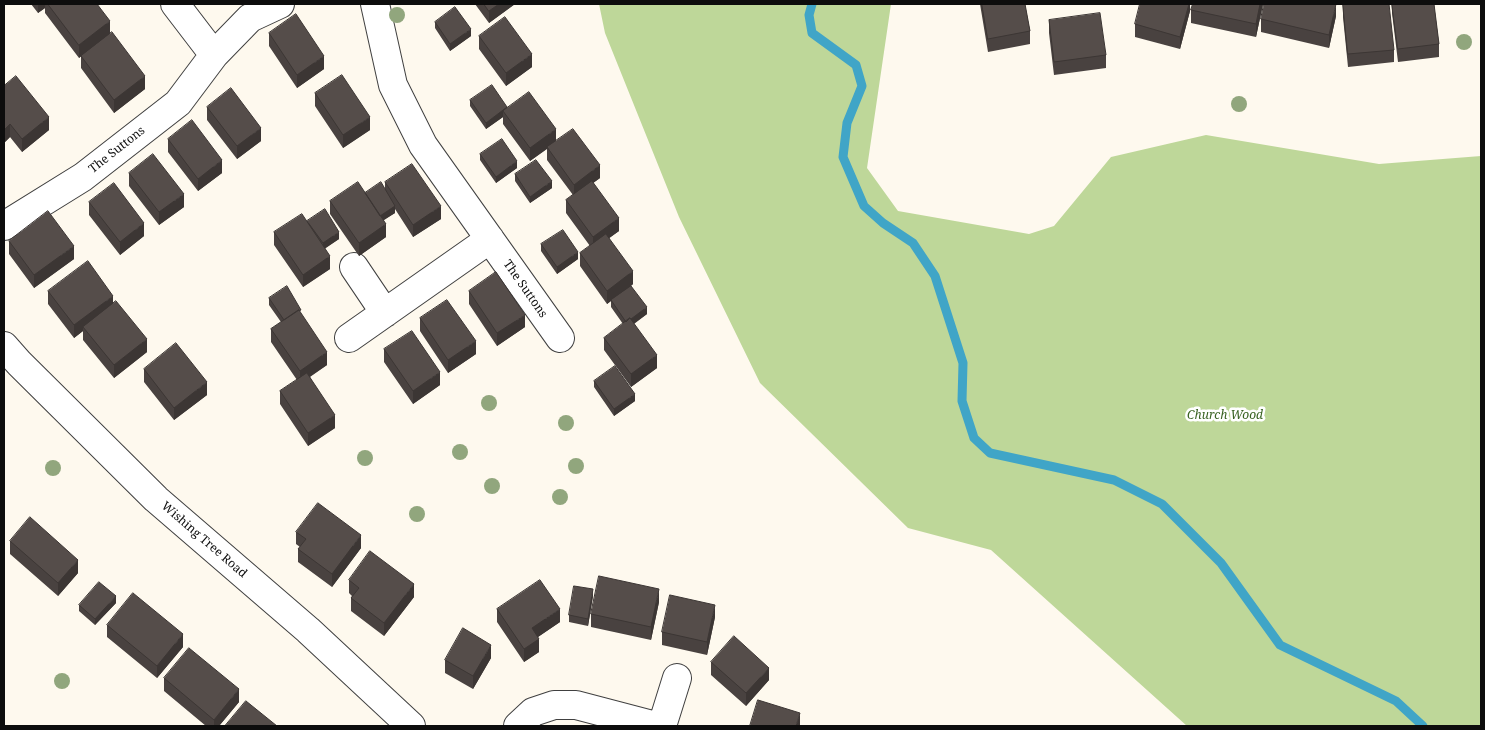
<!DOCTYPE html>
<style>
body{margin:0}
#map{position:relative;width:1485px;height:730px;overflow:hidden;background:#fef9ee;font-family:"Noto Serif",serif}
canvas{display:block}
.frame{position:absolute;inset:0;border:5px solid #0d0d0d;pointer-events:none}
</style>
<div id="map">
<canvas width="1485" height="730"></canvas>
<div class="frame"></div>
</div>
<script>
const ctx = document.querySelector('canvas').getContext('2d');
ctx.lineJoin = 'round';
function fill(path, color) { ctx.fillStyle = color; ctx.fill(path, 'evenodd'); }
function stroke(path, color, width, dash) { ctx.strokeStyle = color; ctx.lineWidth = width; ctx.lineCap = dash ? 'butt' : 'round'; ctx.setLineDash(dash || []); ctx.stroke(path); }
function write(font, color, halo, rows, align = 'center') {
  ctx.font = font + ' "Noto Serif",serif'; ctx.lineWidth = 5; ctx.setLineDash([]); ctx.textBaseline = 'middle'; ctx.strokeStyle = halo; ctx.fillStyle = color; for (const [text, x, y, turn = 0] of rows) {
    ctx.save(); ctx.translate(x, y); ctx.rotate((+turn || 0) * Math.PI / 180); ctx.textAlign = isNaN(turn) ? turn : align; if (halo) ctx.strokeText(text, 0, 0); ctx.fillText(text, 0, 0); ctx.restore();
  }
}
const forest = new Path2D(`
 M599,4H891L867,168L898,211L1029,234L1054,226L1111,157L1206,135L1379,164L1481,156V726H1187L991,550L908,528L760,383L679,217L605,33Z`);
const stream = new Path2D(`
 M812,4L809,15L812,33L856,65L862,86L847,123L843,157L864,206L883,223L913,243L935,276L963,363L962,401L974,438L990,453L1114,480L1162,504L1221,563L1280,645L1396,701L1423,726`);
const minor = new Path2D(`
 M175,4L214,55
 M375,4L393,85L423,145L560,338
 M4,226L83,177L178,103L214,55L250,18L280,4
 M354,267L385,313
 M349,338L490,239
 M4,346L19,363L156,499L308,630L411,726
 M518,726L533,712L554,705H576L656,726
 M662,726L677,678`);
const trees = [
 [397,15],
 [1464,42],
 [1239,104],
 [489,403],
 [566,423],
 [460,452],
 [365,458],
 [576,466],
 [53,468],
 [492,486],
 [560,497],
 [417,514],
 [62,681]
];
const wall = new Path2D(`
 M31,4H97L110,34L145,89L114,113L81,68V56L79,58L45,13V8L38,13Z
 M475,4H515L489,23Z
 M980,4H1025L1030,31V44L988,52Z
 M1190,4V11L1180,49L1135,37V24Z
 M1193,4H1263L1256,37L1191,23V10Z
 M1343,4L1394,50V62L1348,67L1343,17Z
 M1392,4H1434L1439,44V57L1398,62L1392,13Z
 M1336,16L1329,48L1261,32V19Z
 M1049,20L1106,55V68L1054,75L1049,33Z
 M435,22L471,36L450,51L435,28Z
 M269,33L324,69L297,88L269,46Z
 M479,36L532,67L506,86L479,49Z
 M4,86L49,130L22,152L10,137L4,143Z
 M315,93L370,130L343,148L315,106Z
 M470,100L507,107L556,141L600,178L593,183L619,231L609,238L633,284L631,286L647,314L634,324L657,368L631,387L604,350V338L623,324L611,307V301L607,304L580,266V253L590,246L566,213V200L573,195L547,160V149L530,161L503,124V117L486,129L470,106Z
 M207,107L261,141L237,159L207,120Z
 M168,139L222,173L198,191L168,152Z
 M480,154L517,168L496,183L480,160Z
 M129,173L184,207L159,225L129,186Z
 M515,174L552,188L530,203L515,181Z
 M385,182L441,219L413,237L395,209V213L383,220L386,237L359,256L330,214V201L365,193L385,190Z
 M89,202L144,236L120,255L89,215Z
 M307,222L339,239L325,248L330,269L303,287L274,245V232Z
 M9,241L74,259L34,288L9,254Z
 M541,244L578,259L557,274L541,251Z
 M48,291L113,303L147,352L114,378L83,340V331L74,338L48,304Z
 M469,291L525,327L497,346L469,304Z
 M269,298L301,314L327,365L310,377L335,428L308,446L280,404V391L297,380L271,342V329L281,322L269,305Z
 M420,318L476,354L448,373L420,331Z
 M384,349L440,385L413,404L384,362Z
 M144,369L207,395L174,420L144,382Z
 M594,381L635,401L614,416L594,387Z
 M296,532L361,548L332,587L298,562V549L300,547L296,544Z
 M10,541L78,573L58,596L10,554Z
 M349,580L414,597L384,636L351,611V598L352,596L349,593Z
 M593,596L588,626L569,622V615Z
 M659,602L651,640L591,627V614Z
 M116,603L95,625L79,611V605Z
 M497,609L560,622L538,637L539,652L524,662L497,622Z
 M715,617L707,655L662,645V632Z
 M107,625L183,647L157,678L107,637Z
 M491,658L473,689L445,673V660Z
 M711,662L769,680L746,706L711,675Z
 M164,678L239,702L219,726H206L164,691Z`);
const shadedWall = new Path2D(`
 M38,4H45V8L38,13Z
 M499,4H515L489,23V11Z
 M1189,4H1190V11L1180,49V37Z
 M1260,4H1263L1256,37V24Z
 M1336,4V16L1329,48V35Z
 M110,21V34L79,58V45Z
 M471,29V36L450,51V44Z
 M532,54V67L506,86V73Z
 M324,56V69L297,88V75Z
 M145,76V89L114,113V100Z
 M507,107L503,111V117L486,129V123Z
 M49,117V130L22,152V139Z
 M370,117V130L343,148V135Z
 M10,124V137L4,143V130Z
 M261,128V141L237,159V146Z
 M556,129V142L530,161V148Z
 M222,160V173L198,191V179Z
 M517,161V168L496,183V177Z
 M600,165V178L574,197V185Z
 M552,181V188L530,203V197Z
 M184,194V207L159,225V212Z
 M395,206V213L378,224V217Z
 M441,206V219L413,237V225Z
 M619,218V231L593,250V237Z
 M144,223V236L120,255V242Z
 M386,224V237L359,256V243Z
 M339,232V239L323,250V243Z
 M74,246V259L34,288V275Z
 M578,252V259L557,274V267Z
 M330,256V269L303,287V275Z
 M633,271V284L607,304V291Z
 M113,296V309L83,327V331L74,338V325Z
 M647,307V314L626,329V323Z
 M525,315V327L497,346V333Z
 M147,339V352L114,378V365Z
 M476,341V354L448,373V360Z
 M327,352V365L300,383V371Z
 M657,355V368L631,387V374Z
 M440,372V385L413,404V391Z
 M207,382V395L174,420V408Z
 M635,394V401L614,416V409Z
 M335,415V428L308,446V433Z
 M361,535V548L332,587V574Z
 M78,560V573L58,596V583Z
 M414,584V597L384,636V623Z
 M593,589V596L588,626V619Z
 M659,589V602L651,640V627Z
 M116,596V603L95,625V619Z
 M715,605V617L707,655V642Z
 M560,609V622L532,641V628Z
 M183,634V647L157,678V666Z
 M539,639V652L524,662V649Z
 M491,645V658L473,689V676Z
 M769,668V680L746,706V693Z
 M239,689V702L219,726H214V720Z
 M800,713V726H796Z`);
const building = new Path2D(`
 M48,4H97L110,21L79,45Z
 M484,4H499L489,11Z
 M982,4H1025L1030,31L988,39Z
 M1140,4H1189L1180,37L1135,24Z
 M1193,4H1260L1256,24L1191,10Z
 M1264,4H1336L1329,35L1261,19Z
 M1343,4H1389L1394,50L1348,54Z
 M1392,4H1434L1439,44L1398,49Z
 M455,7L471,29L450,44L435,22Z
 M1100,13L1106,55L1054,62L1049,20Z
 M296,14L324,56L297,75L269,33Z
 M505,17L532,54L506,73L479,36Z
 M112,32L145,76L114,100L81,56Z
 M342,75L370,117L343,135L315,93Z
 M16,76L49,117L22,139L10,124L4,130V86Z
 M492,85L507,107L486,123L470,100Z
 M231,88L261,128L237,146L207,107Z
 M529,92L556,129L530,148L503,111Z
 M192,120L222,160L198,179L168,139Z
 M573,129L600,165L574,185L547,147Z
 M502,139L517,161L496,177L480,154Z
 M153,154L184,194L159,212L129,173Z
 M536,160L552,181L530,197L515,174Z
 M412,164L441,206L413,225L385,182Z
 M592,181L619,218L593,237L566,200Z
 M358,182L386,224L359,243L330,201Z
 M381,182L395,206L380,216L365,193Z
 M114,183L144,223L120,242L89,202Z
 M325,209L339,232L323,243L307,221Z
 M48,211L74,246L34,275L9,241Z
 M302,214L330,256L303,275L274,232Z
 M563,230L578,252L557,267L541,244Z
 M606,234L633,271L607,291L580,253Z
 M88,261L113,296L74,325L48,291Z
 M496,272L525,315L497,333L469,291Z
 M287,286L301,310L299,311V310L284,320L269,298Z
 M631,286L647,307L631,319L630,318L626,322L611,300Z
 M447,300L476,341L448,360L420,318Z
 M116,301L147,339L114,365L83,327Z
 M299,310L327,352L300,371L271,329Z
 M630,318L657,355L631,374L604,338Z
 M412,331L440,372L413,391L384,349Z
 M176,343L207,382L174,408L144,369Z
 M615,366L635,394L614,409L594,381Z
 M307,373L335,415L308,433L280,391Z
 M318,503L361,535L332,574L298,549L306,539L296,532Z
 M30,517L78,560L58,583L10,541Z
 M370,551L414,584L384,623L351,598L359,588L349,580Z
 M599,576L659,589L651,627L591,614Z
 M540,580L560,609L532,628L539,639L524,649L497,609Z
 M99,582L116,596L95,619L79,605Z
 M574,586L593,589L588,619L569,615Z
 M133,593L183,634L157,666L107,625Z
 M670,595L715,605L707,642L662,632Z
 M463,628L491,645L473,676L445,660Z
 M734,636L769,668L746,693L711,662Z
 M189,648L239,689L214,720L164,678Z
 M758,700L800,713L796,726H750Z
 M246,701L277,726H225Z`);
const streetNames = [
 ["The Suttons",117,150,-38],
 ["The Suttons",525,289,55],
 ["Wishing Tree Road",204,540,41]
];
const parkNames = [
 ["Church Wood",1225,416]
];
fill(forest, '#bed799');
stroke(stream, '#40a5c7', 9);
stroke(minor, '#404040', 30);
stroke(minor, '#fff', 28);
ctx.fillStyle = '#91a67d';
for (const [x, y] of trees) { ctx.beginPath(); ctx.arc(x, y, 8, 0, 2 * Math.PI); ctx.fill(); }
fill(wall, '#494240');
fill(shadedWall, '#3c3634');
fill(building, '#554d4a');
stroke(building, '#3c3634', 1);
write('12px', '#0d0d0d', '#fff', streetNames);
write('italic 12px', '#386221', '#fff', parkNames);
</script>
